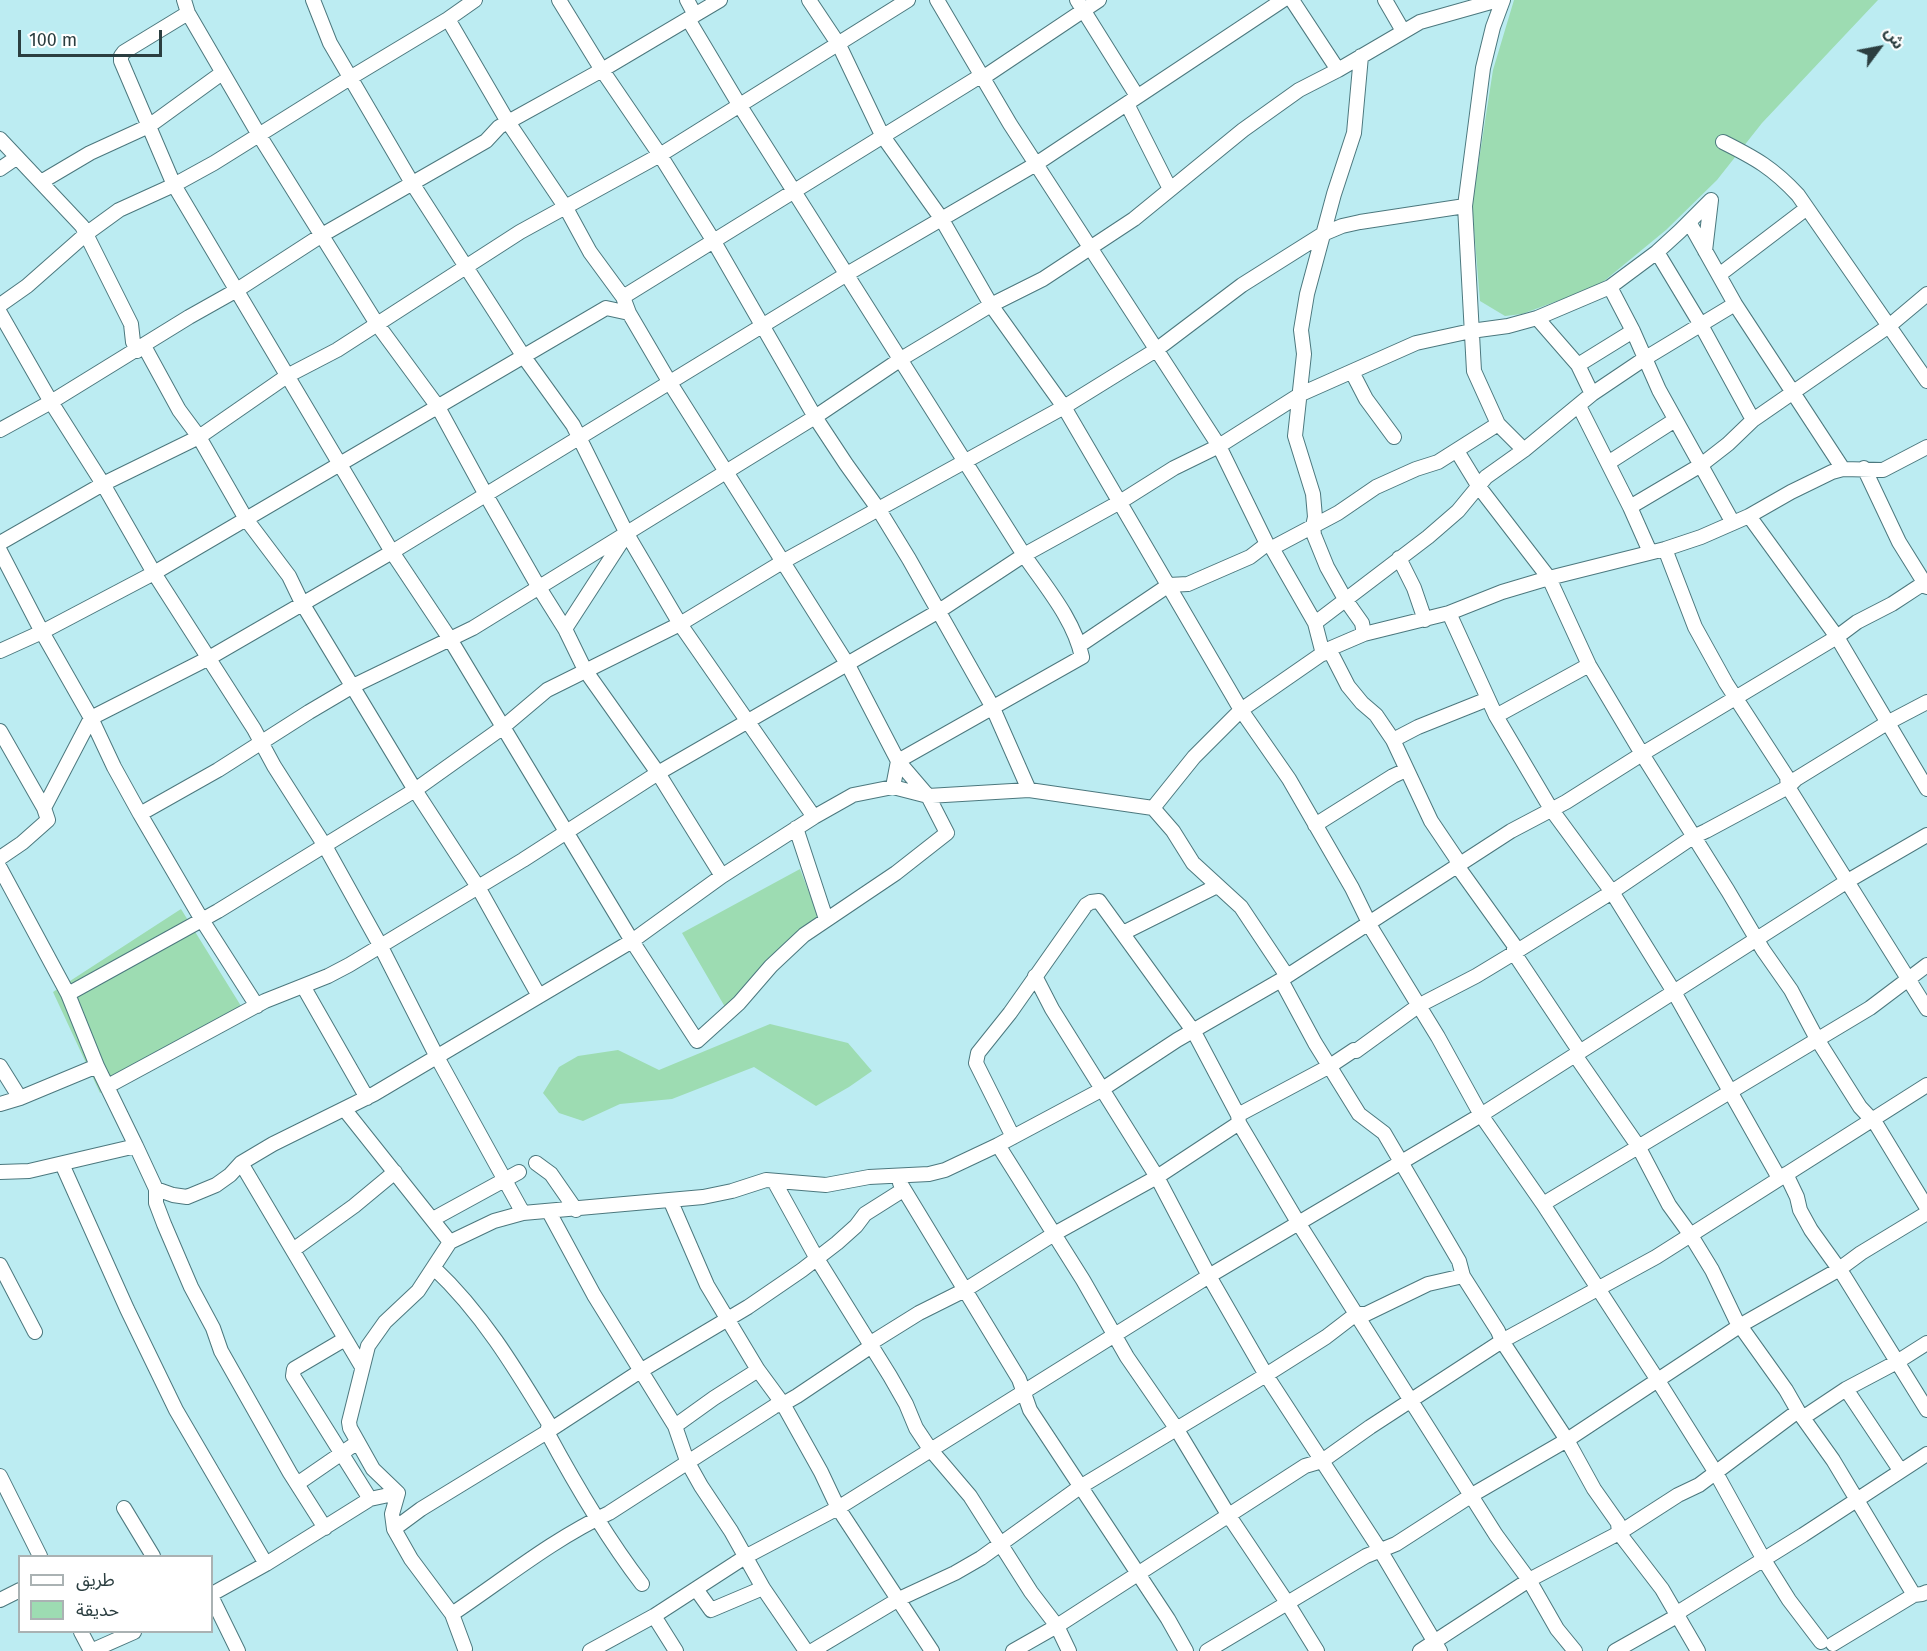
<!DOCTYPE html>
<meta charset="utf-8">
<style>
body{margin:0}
#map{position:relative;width:1927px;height:1651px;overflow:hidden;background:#bcecf2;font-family:"Fira Sans","Noto Sans Arabic",sans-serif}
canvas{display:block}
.legend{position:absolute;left:18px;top:1555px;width:195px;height:78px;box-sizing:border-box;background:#fff;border:2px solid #aab2b3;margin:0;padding:8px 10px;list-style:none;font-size:18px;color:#2b3e40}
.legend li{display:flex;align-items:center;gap:12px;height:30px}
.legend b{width:30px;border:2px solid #aab2b3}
.north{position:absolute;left:1849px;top:18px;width:60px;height:60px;-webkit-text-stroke:4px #fff;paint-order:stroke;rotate:58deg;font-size:16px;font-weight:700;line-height:24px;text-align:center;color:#2b3e40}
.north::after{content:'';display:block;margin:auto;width:21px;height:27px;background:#2b3e40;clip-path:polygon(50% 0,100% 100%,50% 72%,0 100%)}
.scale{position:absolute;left:18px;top:30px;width:144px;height:27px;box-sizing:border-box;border:3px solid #2b3e40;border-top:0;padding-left:8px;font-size:18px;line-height:21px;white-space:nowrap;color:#2b3e40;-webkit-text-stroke:4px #fff;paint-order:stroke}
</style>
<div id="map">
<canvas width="1927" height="1651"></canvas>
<ul class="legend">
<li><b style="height:8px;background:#fff"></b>طريق</li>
<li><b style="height:16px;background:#9ddcb2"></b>حديقة</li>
</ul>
<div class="north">ش</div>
<div class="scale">100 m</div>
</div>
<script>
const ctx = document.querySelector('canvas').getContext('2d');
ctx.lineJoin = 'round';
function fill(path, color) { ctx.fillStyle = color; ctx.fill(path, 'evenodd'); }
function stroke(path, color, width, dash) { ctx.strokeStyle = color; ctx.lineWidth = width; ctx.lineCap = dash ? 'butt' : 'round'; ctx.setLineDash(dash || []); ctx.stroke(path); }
const green = new Path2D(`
 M1514,0H1878L1762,123L1717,180L1666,230L1598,286L1522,314L1505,316L1480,301L1472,205L1493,70Z
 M800,869L819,918L732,1019L682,933Z
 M181,909L241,1006L100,1093L53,992Z
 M770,1024L848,1043L872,1071L849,1087L816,1106L754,1067L672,1099L620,1104L583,1121L559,1113L543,1093L559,1067L578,1056L618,1050L659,1070Z`);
const minor = new Path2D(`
 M184,0L188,13L259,135L377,324L438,407L486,495L538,586L565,629L585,670L658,773L722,876
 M313,0L330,43L412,183L524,357L573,425L627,534L680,624L814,817
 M559,0L602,70L660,155L713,240L815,417L846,464L879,510L909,559L992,706L1029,790
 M687,0L695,15
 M809,0L839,45L882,135L941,218L991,305L1064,407L1241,710L1289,779L1352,888L1373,931L1438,1037L1481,1115L1543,1204L1657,1379L1716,1473L1764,1560L1789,1600L1821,1642
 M937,0L1010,124L1219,446L1267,544L1272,548L1315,623
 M1077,0L1137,96
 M1292,0L1338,70
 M1385,0L1403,31
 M1503,0L1493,27L1483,68L1465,206L1474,371L1498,424L1524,450
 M188,13L124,52L121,56V61L174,185L392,552L450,639L632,941L697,1041L739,1003L771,966L804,935L896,873L947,833L928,796L898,761L848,665L670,383L629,313L623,297L590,252L566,208L508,122L448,19
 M688,19L740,106L1024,555C1045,586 1074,619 1082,657L898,761L893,787
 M1361,56L1354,133L1334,194L1307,294L1301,330L1304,354L1295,436L1313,494L1315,517L1313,526L1314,535L1327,567L1345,599L1362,623L1364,634
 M984,77L1099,0
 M1127,104L1170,189
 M0,139L82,226L131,324L133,342L137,351
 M1723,142C1755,158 1773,168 1798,195L1927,381
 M0,169L16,158
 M41,182L90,153L149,126L222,73
 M1689,222L1735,304L1843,469
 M1705,251L1711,200
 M1657,252L1701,325L1753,420
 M1719,275L1807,208
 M1610,287L1633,331L1659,390L1733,523
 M623,297L982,75
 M0,305L27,286L86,234L119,210L174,185L214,163L350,78L448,19L475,0
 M0,313L51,402L103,484L154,573L254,729L274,766L325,846L380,945L437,1057L523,1213
 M1537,318L1578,365L1592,394
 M144,346L179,410L199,437L246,519L289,576L302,603L415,790L478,887L539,996
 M1578,365L1633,331
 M1352,372L1366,399L1394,437
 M1579,406L1630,507L1650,552
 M0,430L51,402L189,317L237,290L322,235L486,141L499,127L508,122L602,70L720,0
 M1457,451L1479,487L1549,578L1589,665L1642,754L1728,891L1763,950L1791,990L1817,1039L1860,1107L1876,1124L1927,1208
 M1608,463L1675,420
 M1864,468L1899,542L1927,587
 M1630,507L1701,465L1728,444L1753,420L1889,326L1927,294
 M1749,516L1837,637L1927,789
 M0,543L103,484L199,437L287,376L337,350L520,232L660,155L908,0
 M1272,548L1338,513L1376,487L1416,469L1438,462L1498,424
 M1665,549L1695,627L1726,683L1787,777L1788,787L1927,1009
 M0,551L42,632L91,718L114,767L140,814L202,920L257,1006
 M1399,558L1414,588L1425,620
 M1449,613L1496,716L1551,809L1612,892L1674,992L1779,1178
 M565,629L624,538
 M1080,645L1169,585L1188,584L1250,557L1267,544
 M1329,649L1348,686L1362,703L1376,715L1393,740L1431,821L1456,858L1458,867L1514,945V953L1580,1052
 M0,651L42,632L154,573L606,308L629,313
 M1323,654L1315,623L1428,537L1458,511L1486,477L1524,450L1592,394L1644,359L1735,304
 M1496,716L1589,665
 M0,731L44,808
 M1393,740L1418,727L1488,699
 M1153,808L1194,757L1241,710L1329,649L1364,634L1449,613L1502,592L1549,578L1665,549L1701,537L1749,516L1791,492L1832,472L1843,469L1883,470L1927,447
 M140,814L218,770L309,712L353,686L473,628L815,417L901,359L991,305L1043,279L1134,219L1243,130L1299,90L1338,70L1420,22L1498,0
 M1315,825L1393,776L1406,770
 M796,828L826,919
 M0,858L22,843L48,820L44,808L91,718L209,658L392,552L847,274L1036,164L1283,0
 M0,868L68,994L97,1066L136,1146
 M1123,933L1217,886
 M1035,976L1052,1009L1157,1177L1209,1276L1266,1375L1380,1550L1440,1651
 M1281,980L1315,1043L1359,1114L1384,1133L1459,1261L1463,1276L1498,1331L1502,1341L1567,1440L1594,1489L1618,1523L1619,1533L1662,1589L1698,1651
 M303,986L367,1098
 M68,994L218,911L415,790L502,728L547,690L680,624L784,561L1064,407L1156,350L1242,285L1323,234L1342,226L1360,222L1465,206
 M1575,1055L1638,1146L1669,1205L1690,1234L1712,1270L1736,1320L1786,1390L1798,1411L1833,1460L1914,1595
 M0,1066L20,1098
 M108,1086L265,1001L328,976L349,965L523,860L658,773L939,611L1024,555L1120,502L1174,468L1219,446L1301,394L1416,343L1471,331L1508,326L1537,318L1610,287L1657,252L1680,231L1711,200
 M0,1104L20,1098L97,1066
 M345,1110L450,1242
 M1238,1115L1330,1066L1354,1050L1356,1051L1418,1006L1476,976L1514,953L1612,892L1693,837L1706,831L1788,787L1796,779L1887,723L1927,702
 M1013,1137L976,1063L978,1053L1010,1013L1086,905L1091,902L1099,901L1194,1032L1238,1115L1239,1123L1299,1224L1496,1535L1529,1580L1557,1629L1575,1651
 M998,1145L1083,1280L1127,1357L1176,1428L1229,1516L1288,1604L1317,1651
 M241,1163L362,1367
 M536,1163L551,1174L576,1210
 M62,1164L127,1309L176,1410L266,1564
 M0,1172L29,1171L136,1146L156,1189L173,1195L187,1197L216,1185L230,1175L241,1163L273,1144L374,1094L632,941L722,876L814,817L853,795L893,787L928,796L1029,790L1153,808L1173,831L1193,863L1241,907L1287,976
 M1786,1174L1797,1197L1800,1210L1811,1230L1844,1276L1927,1410
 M774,1181L816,1257L890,1376L906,1404L916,1428L930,1449L970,1496L1031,1592L1057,1626L1069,1651
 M900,1183L1019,1379L1030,1410L1168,1619L1186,1651
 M156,1189V1203L164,1224L191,1287L213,1328L221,1351L290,1473L325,1528
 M671,1202L707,1285L758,1370L783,1404L821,1472L838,1508L932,1651
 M1543,1204L1870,1008L1927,965
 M549,1212L594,1295L675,1426L687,1461L701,1486L731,1531L763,1588L806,1651
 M433,1219L519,1172
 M293,1250L354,1206L395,1172
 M0,1265L35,1332
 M434,1268C482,1313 515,1368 549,1424L547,1432C575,1484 606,1537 642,1584
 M345,1339L294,1369L293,1376L370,1499
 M1846,1389L1900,1470
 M1804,1417L1846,1389L1897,1362L1927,1343
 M675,1426L714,1398L758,1370
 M0,1476L40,1556
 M297,1484L358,1442
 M124,1508L153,1556
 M394,1529L421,1509L547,1432L642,1370L748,1307L802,1270L837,1243L856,1226L865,1214L903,1190
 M696,1589L711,1610L763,1588
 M212,1594L266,1564L370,1499L398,1493
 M212,1598L238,1651
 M0,1600L20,1590
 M452,1614C503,1580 553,1539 609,1513L775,1406L783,1404L797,1396L870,1347L874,1341L919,1313L965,1290L1054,1234L1157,1177L1239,1123
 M654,1616L676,1651
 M81,1632L91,1651
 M1833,1644L1914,1595L1922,1594L1927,1592
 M465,1649L452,1614L411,1559L394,1529L392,1514L398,1493L373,1469L350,1428L349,1422L368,1346L385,1322L418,1291L450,1242L494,1221L523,1213L703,1197L732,1191L766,1180L826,1185L869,1177L929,1174L945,1170L998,1145L1101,1090L1177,1040L1281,980L1511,831L1566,802L1642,754L1837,637L1857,622L1892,604L1927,581
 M91,1651L134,1632
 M590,1651L654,1616L745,1557L838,1508L1209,1276L1481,1115L1846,882L1927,835
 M812,1651L899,1599L955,1573L981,1558L1080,1487L1266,1375L1326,1337L1356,1314H1366L1428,1284L1463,1276
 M1013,1651L1057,1626L1305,1466L1322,1461L1370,1427L1502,1341L1656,1257L1927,1085
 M1207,1651L1366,1556L1396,1544L1472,1495L1567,1440L1741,1325L1838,1270L1861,1253L1927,1213
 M1420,1651L1529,1580L1619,1533L1678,1495L1699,1485L1798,1411
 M1615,1651L1677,1616L1682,1610L1803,1535L1927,1454`);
fill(green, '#9ddcb2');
stroke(minor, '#4c787e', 16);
stroke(minor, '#fff', 14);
</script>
